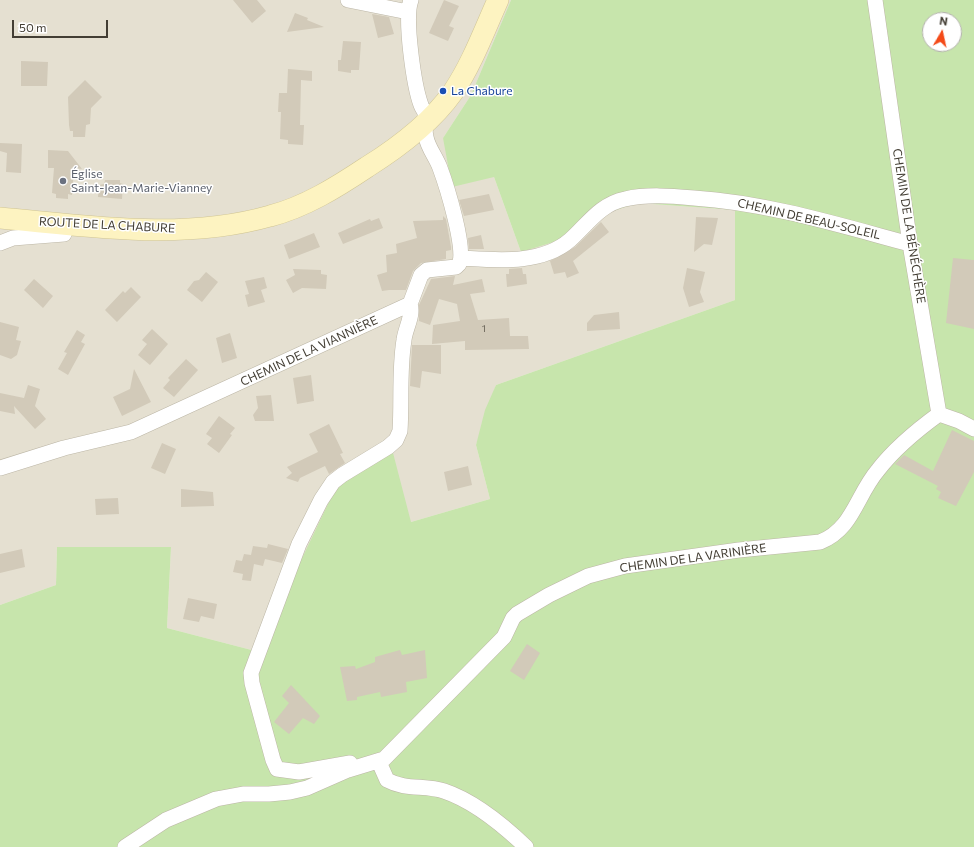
<!DOCTYPE html>
<meta charset="utf-8">
<style>
body{margin:0}
#map{position:relative;width:974px;height:847px;overflow:hidden;background:#f1eee3;font-family:Commissioner,sans-serif}
canvas{display:block}
.north{position:absolute;left:922px;top:12px;width:40px;height:40px;box-sizing:border-box;background:#fff;border:1px solid #b4b2ae;border-radius:50%;rotate:9deg;font-size:11px;font-weight:700;line-height:16px;text-align:center;color:#433e34}
.north::after{content:'';display:block;margin:auto;width:14px;height:18px;background:#f44a18;clip-path:polygon(50% 0,100% 100%,50% 72%,0 100%)}
.scale{position:absolute;left:12px;top:20px;width:96px;height:18px;box-sizing:border-box;border:2px solid #433e34;border-top:0;padding-left:5px;font-size:12px;line-height:14px;white-space:nowrap;color:#433e34;-webkit-text-stroke:3px #fff;paint-order:stroke}
</style>
<div id="map">
<canvas width="974" height="847"></canvas>
<div class="north">N</div>
<div class="scale">50 m</div>
</div>
<script>
const ctx = document.querySelector('canvas').getContext('2d');
ctx.lineJoin = 'round';
function fill(path, color) { ctx.fillStyle = color; ctx.fill(path, 'evenodd'); }
function stroke(path, color, width, dash) { ctx.strokeStyle = color; ctx.lineWidth = width; ctx.lineCap = dash ? 'butt' : 'round'; ctx.setLineDash(dash || []); ctx.stroke(path); }
function write(font, color, halo, rows, align = 'center') {
  ctx.font = font + ' Commissioner,sans-serif'; ctx.lineWidth = 3; ctx.setLineDash([]); ctx.textBaseline = 'middle'; ctx.strokeStyle = halo; ctx.fillStyle = color; for (const [text, x, y, turn = 0] of rows) {
    ctx.save(); ctx.translate(x, y); ctx.rotate((+turn || 0) * Math.PI / 180); ctx.textAlign = isNaN(turn) ? turn : align; if (halo) ctx.strokeText(text, 0, 0); ctx.fillText(text, 0, 0); ctx.restore();
  }
}
const residential = new Path2D(`
 M0,0H511L471,95L443,138L494,177L521,252L604,214L638,203L735,210V300L496,385L476,445L490,499L411,522L263,653L167,628L171,547H57L56,585L0,605Z`);
const green = new Path2D(`
 M511,0H974V847H0V605L56,585L57,547H171L167,628L263,653L283,598L338,483L392,449L411,522L490,499L476,445L485,410L496,385L735,300V210L638,203L604,214L560,240L521,252L494,177L452,187L443,138L471,95ZM930,20H954V44H930Z`);
const building = new Path2D(`
 M233,0H257L266,11L252,23Z
 M444,0L459,6L449,26L454,28L448,41L429,33Z
 M295,13L308,18L307,20L324,27L287,32Z
 M372,14L389,17L394,34L378,38Z
 M343,41L361,42L359,70H351V73L338,71V60H341Z
 M21,61L48,62L47,86H21Z
 M288,69L312,71V81L301,80L300,125H304L303,145L288,144V140L280,139L281,112H278L279,93H287Z
 M85,80L102,97L91,108L90,124L86,125L85,137H73V131H70L69,125L68,97Z
 M0,143L22,144L21,173L6,172L7,153L0,151Z
 M48,150L68,151L82,169L74,168L72,195L68,194V199L56,198V194L52,193L54,168H48Z
 M105,180H120V183L123,184L122,199L98,197L99,185L104,184Z
 M489,194L494,210L464,216L459,200Z
 M443,216L446,219L451,247V250L446,251V259L421,263L413,271L406,290H389L382,291L377,275L387,272L386,255L397,253L396,244L417,238L413,221L443,220Z
 M696,217L718,218L712,245L704,244L694,252Z
 M379,218L383,228L343,244L338,233L370,219L371,221Z
 M601,222L609,232L573,261L579,273L567,278L565,272L554,274L550,261L575,247Z
 M314,233L320,247L289,259L284,245Z
 M481,235L484,249H469L468,238Z
 M953,258L974,260V329L946,323Z
 M522,268L523,274H526L527,284L507,287L506,274H509V269Z
 M687,268L705,272L700,292L704,302L689,307L683,288Z
 M293,269L321,270V274L327,275L326,289L302,288L293,293L286,280L295,275Z
 M206,272L218,282L202,302L187,290L194,281L199,280Z
 M455,276L453,285L482,279L485,292L470,294L478,320L509,318L510,336H528L529,349L465,350V341L432,344L433,325L460,321L457,304L439,299L430,325L419,321V305L431,279Z
 M264,277L267,288L261,290L265,302L248,307L245,295L249,294L245,281Z
 M34,279L53,296L43,308L24,290Z
 M131,287L141,297L117,322L105,310L123,291L125,293Z
 M619,312L620,329L587,331V323L594,315Z
 M0,322L19,327L16,340L21,341L17,355L11,359L0,355Z
 M152,329L168,344L150,365L138,355L147,344L142,340Z
 M77,330L85,335L81,342L85,344L68,375L58,369L67,353L64,352Z
 M230,333L237,358L222,363L216,338Z
 M412,345H441V374L422,371L420,388L410,386Z
 M186,359L198,370L174,397L163,388L170,380L168,378Z
 M134,369L151,402L122,416L113,397L130,389Z
 M311,375L314,401L297,404L293,378Z
 M28,385L40,389L35,406L46,419L35,429L14,406L15,414L0,411V393L24,398Z
 M271,395L274,421H255L253,415L258,408L256,396Z
 M219,416L235,428L230,434L232,435L219,453L207,444L212,438L206,434Z
 M329,424L343,453L340,454L345,463L329,474L325,466L300,478L298,482L286,478L292,473L287,467L318,452L309,434Z
 M952,430L974,441V472L956,506L938,498L941,492L936,489L938,486L895,464L904,455L933,471Z
 M162,443L176,449L165,474L151,468Z
 M468,466L472,485L448,491L444,472Z
 M181,489L213,492L214,506L181,507Z
 M118,498L119,514L96,515L95,499Z
 M268,544L288,549L282,563L265,559L263,566L254,564L251,581L242,580L243,574L233,572L236,560L242,561L244,554L251,555L253,546L267,548Z
 M22,549L25,567L0,573V554Z
 M188,598L217,604L214,619L201,616L199,622L183,619Z
 M527,644L540,653L524,680L510,671Z
 M400,650L402,655L425,650L427,678L406,682L407,692L381,697L380,692L357,697V700L347,701L340,667L355,666L356,669L375,662V657Z
 M291,685L320,716L314,724L303,718L289,734L274,722L289,703L282,696Z`);
const minor = new Path2D(`
 M348,0L408,12
 M875,0L910,244L939,414
 M0,243L13,238L64,234L67,224
 M462,258C496,260 541,265 570,240C587,225 600,204 625,199C647,194 671,196 694,198C768,203 839,225 910,244
 M939,414L959,421L974,429
 M0,468L64,448L131,432L410,304L421,275L427,270L456,267L459,264C467,251 446,184 440,168C436,157 428,148 426,137C424,129 426,121 425,113C424,110 422,108 421,105C414,86 404,18 411,0
 M379,762L387,780C405,790 425,785 444,791C474,801 503,825 526,847
 M350,763L299,772L277,769L273,760L252,683L251,673L299,544L321,500L333,482L342,475L388,447L396,440L400,431C402,401 399,371 404,340C405,329 414,315 410,304
 M125,847L166,820L216,799L243,794H269L290,792L307,788L348,770L384,759L504,637L513,618L517,614L549,595L588,576L625,566L739,550L820,542C853,529 856,496 878,470C895,448 917,430 939,414`);
const secondary = new Path2D(`
 M0,218C89,226 182,241 270,216C305,207 337,187 367,167C399,147 431,123 453,92C472,64 484,31 498,0`);
const markers = [
 [443,91,4,"#1a4fb4"],
 [63,181,4,"#6b7280"]
];
const numberNames = [
 ["1",484,329]
];
const transitNames = [
 ["La Chabure",451,91]
];
const worshipNames = [
 ["Église",71,174],
 ["Saint-Jean-Marie-Vianney",71,188]
];
const streetNames = [
 ["CHEMIN DE BEAU-SOLEIL",809,219,13],
 ["ROUTE DE LA CHABURE",107,225,3],
 ["CHEMIN DE LA BÉNÉCHÈRE",909,226,81],
 ["CHEMIN DE LA VIANNIÈRE",309,351,-25],
 ["CHEMIN DE LA VARINIÈRE",693,558,-8]
];
fill(residential, '#e5e0d1');
fill(green, '#c7e5ac');
fill(building, '#d2cab9');
stroke(minor, '#bcb6a6', 16);
stroke(secondary, '#d0c594', 22);
stroke(minor, '#fff', 15);
stroke(secondary, '#fdf3c1', 21);
for (const [x, y, r, color] of markers) { const dot = new Path2D(); dot.arc(x, y, r, 0, 2 * Math.PI); ctx.fillStyle = color; ctx.fill(dot); stroke(dot, '#fff', 1.5); }
write('10px', '#676155', null, numberNames);
write('12px', '#164399', '#fff', transitNames, 'left');
write('12px', '#5b616d', '#fff', worshipNames, 'left');
write('12px', '#433e34', '#fff', streetNames);
</script>
